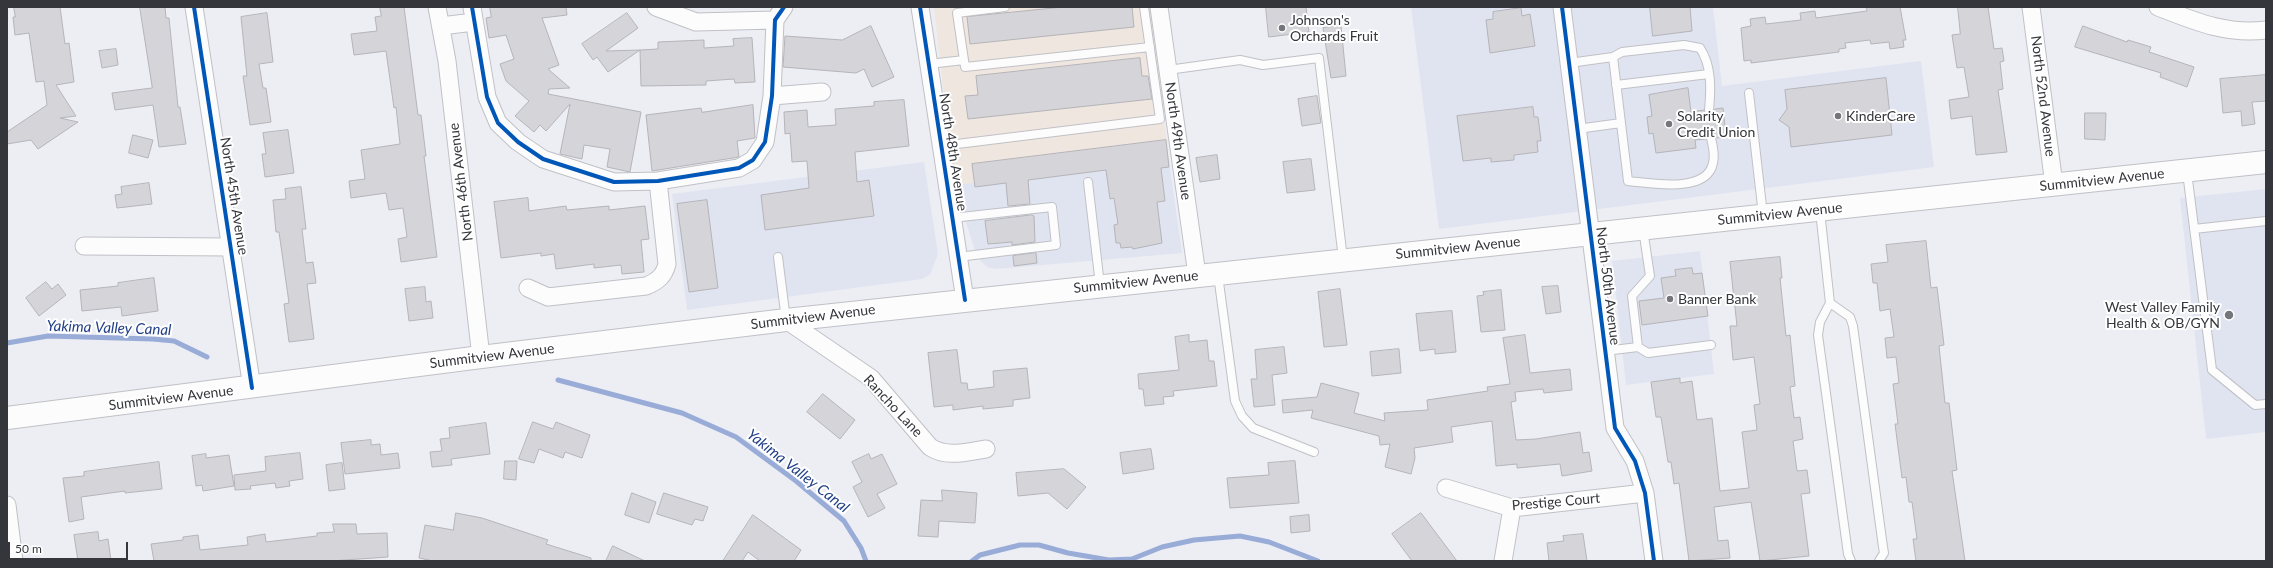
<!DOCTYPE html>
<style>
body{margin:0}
#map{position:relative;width:2273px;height:568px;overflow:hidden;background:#eceef4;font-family:Lato,sans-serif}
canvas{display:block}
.frame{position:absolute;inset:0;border:8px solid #35363b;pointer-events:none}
.scale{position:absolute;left:8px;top:542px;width:120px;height:18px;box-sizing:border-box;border:2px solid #35363b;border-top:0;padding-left:5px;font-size:12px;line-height:14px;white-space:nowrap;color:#35363b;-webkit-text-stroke:3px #fff;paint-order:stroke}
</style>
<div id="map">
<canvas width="2273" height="568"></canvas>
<div class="frame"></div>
<div class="scale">50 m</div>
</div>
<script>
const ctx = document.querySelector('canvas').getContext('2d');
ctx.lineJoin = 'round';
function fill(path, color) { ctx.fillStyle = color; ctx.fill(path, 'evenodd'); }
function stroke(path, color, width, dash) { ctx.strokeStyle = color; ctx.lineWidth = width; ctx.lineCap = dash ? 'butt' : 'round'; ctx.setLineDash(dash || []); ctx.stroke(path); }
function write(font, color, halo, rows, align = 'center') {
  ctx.font = font + ' Lato,sans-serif'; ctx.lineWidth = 4; ctx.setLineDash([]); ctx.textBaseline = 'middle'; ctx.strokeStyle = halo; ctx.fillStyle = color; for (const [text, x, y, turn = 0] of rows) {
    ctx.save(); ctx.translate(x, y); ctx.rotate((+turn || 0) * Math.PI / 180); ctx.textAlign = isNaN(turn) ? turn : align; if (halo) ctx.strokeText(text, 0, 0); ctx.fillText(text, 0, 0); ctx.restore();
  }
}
const built = new Path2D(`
 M1411,7H1713L1722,86L1921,61L1934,167L1439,229Z
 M1169,161L1182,253L996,269L987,267L977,257L954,185Z
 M924,162L938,254L930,275L922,279L687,310L672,194Z
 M2266,189V432L2206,439L2180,198Z
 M1700,251L1714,374L1626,385L1612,261Z`);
const industrial = new Path2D(`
 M946,7H1151L1169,161L954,185L934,8Z`);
const stream = new Path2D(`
 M7,343L48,336L153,339L174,341L207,357
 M558,380L682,413L736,437L796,481L844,521L861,548L866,561
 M972,561L980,555L1020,545H1039L1068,553L1109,560L1132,559L1162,547L1194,540L1240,536L1269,542L1318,561`);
const building = new Path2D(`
 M14,7H60L65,44L69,43L74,82L56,85L76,116L60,118L78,122L38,149L31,140L7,144V132L47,105L44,81L36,82L29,33L15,35L13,17H15Z
 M140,7H165L166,18H169L178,107H180L186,144L159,147L153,105L115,110L112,93L152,88Z
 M380,7H404L418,115H421L426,156H424L437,257L401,262L398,239L407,237L403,208L389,210L386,193L351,198L349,181L365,179L361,150L400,144L396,107L394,108L386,51L354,55L351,34L377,31L375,17L381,16Z
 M490,7H566L567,15L542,18L559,65L548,69L570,88L549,89L548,94L641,112L630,172L607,167L610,149L584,145L582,159L560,154L570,104L546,131L540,125L534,132L515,116L529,101L506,81L500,64L514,59L506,35L489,38L486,18L491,17Z
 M1064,7H1132L1134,27L970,44L967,17Z
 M1266,7H1306L1309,32L1269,37Z
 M1650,7H1690L1692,31L1653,36Z
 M1866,7H1900L1906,40H1903L1904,47L1890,49L1889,42L1871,44L1870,40L1845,43L1846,48L1839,49V52L1751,63V60L1744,61L1741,28L1751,26L1750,19L1765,17L1766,24L1801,20L1800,13L1815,11L1816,18L1867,11Z
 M1958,7H1988L1994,49L2002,48L2004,61L2000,62L2003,89L1998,90L2007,152L1976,155L1972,116L1951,119L1949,100L1969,97L1964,67L1957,68L1952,35L1960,34Z
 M1521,8L1522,16L1530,14L1535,46L1490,53L1486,20L1493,19V12Z
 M267,13L273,62L259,64L263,88H266L271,122L250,125L243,76H247L241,17Z
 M627,13L638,28L606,51L640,50L608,72L597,57L593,60L582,44Z
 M871,26L894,77L872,87L864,69L856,73L783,67L785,36L842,40Z
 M1341,26L1346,76L1331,78L1323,28Z
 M2083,26L2127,42L2128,40L2151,47L2149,52L2194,67L2187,87L2160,77L2161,73L2075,47Z
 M752,38L755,82L735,83L734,79L706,81V85L641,86L640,50L658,49V42L704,40V48L734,46L733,39Z
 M116,49L118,65L102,68L99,51Z
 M1140,58L1142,76H1148L1152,99L968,119L965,96L978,95L976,76Z
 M2266,75V101L2252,102L2255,124L2242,126L2241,111L2223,113L2220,79Z
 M1886,78L1892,135L1791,147L1789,127L1779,120L1787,109L1785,90Z
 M1688,88L1691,112L1704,110L1709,115L1713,113L1715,109L1723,108L1726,137L1717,138L1715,134L1710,133L1707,134L1706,139L1695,140L1696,148L1656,153L1653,133L1649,134L1647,117L1652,116L1649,95Z
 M1317,96L1321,123L1302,126L1298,99Z
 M904,100L909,146L855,152L857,182L869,180L874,216L765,230L761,195L809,188L807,161L792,162L790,133L785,134L784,112L807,110L808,127L836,125L835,109L874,106V102Z
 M753,105L755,138L737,141L739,157L652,171L646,115L701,108L702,112Z
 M1533,107L1534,117H1538L1541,141H1537L1538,152L1514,155V160L1491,162V158L1463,161L1457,116Z
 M2085,113H2106L2105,140L2085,139Z
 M288,130L294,173L265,177L262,154H266L263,133Z
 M133,135L153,140L148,158L129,153Z
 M1166,140L1169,167L1161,168L1165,201L1157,202L1162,243L1133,249L1132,247L1121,248L1120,243H1116L1114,225L1118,224L1114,198L1110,199L1106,170L1028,180L1030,204L1008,206L1006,183L975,187L972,164Z
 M1217,155L1220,179L1200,182L1196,158Z
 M1311,159L1315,190L1287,193L1283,162Z
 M149,183L152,204L117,208L115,195L122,194L121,187Z
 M301,187L306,229H302L306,263L313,262L316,283L307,284L314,339L289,342L284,304L289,303L279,232H276L273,200L286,199L285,189Z
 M528,198L529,211L566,206L567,210L609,206V210L645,206L649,239L641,240L644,272L622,274L621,265L594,268V264L556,269L554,254L541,256V253L501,258L494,202Z
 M707,200L718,288L689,292L677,204Z
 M1032,215L1034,216L1035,242L1012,245V242L988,244L985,221Z
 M1926,241L1931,288L1937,287L1944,345L1939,346L1945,403H1949L1957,470L1952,471L1965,561H1916L1913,539H1917L1912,502H1909L1906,477L1902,478L1895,424H1898L1893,384L1899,383L1896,357L1887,358L1885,338L1894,337L1890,309L1880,311L1877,283H1873L1871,264L1888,262L1886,245Z
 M1036,253L1037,263L1014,266L1013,256Z
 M1780,257L1782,278H1780L1786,336L1790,335L1795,386L1790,387L1794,418L1800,417L1803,439L1793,441L1797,471L1807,470L1810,493L1801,494L1809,556L1760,561L1751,502L1714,507L1718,541L1728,540L1730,558L1689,561L1679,483L1674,484L1671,462H1668L1661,417H1656L1651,382L1680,378V383L1692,381L1697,420L1712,418L1720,491L1749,488L1742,432L1757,430L1754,405L1760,404L1754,357L1733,360L1730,326H1737L1730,262Z
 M1692,268L1693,274L1702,273L1708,316L1642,325L1639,301L1664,298L1661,278L1676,276L1675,270Z
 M154,278L158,311L122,316L121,307L82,311L80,290L118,286V283Z
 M46,282L52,289L58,284L66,295L39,316L26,298Z
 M1558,286L1561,312L1546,314L1542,287Z
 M425,287L426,302L431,301L433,318L409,321L405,289Z
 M1340,289L1347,345L1324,347L1318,292Z
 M1501,290L1505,330L1481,332L1477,296L1484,295L1483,292Z
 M1452,311L1456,352L1435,354V349L1420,351L1416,314Z
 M1189,335V342L1207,340L1209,361H1214L1217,386L1173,391L1174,396L1163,397L1164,404L1145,406L1143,389H1139L1138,374L1179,370L1175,337Z
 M1525,335L1530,373L1570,369L1572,390L1544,393L1543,389L1515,392L1516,401L1511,402L1516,440L1536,439L1580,432L1583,453L1589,452L1592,471L1562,476L1560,464L1517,468V464L1496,466L1492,421L1451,427L1453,442L1414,448L1415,458L1411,474L1385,467L1390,444L1380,445L1379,436L1311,418L1313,410L1283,413L1282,400L1317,397L1321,383L1359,393L1354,413L1385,421L1384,413L1428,410L1427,400L1488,391L1487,387L1510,384L1503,338Z
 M1284,347L1287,373L1272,375L1275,405L1254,407L1251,379H1257L1255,350Z
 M1399,349L1401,373L1372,376L1370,352Z
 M957,350L961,383H967L968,390L994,387L993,371L1027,368L1030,398L1013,400V406L983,409V406L953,410V405L934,407L928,353Z
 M823,394L855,420L840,439L807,412Z
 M533,422L553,429L556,422L590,435L582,458L565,452L563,458L539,449L534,463L519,459Z
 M486,423L490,454L451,459L452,465L432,467L430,452L442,451L440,439L450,438L449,428Z
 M371,440V445L380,444L381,455L398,453L400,468L345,474L341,443Z
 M1151,449L1154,469L1123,474L1120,453Z
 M300,453L303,479L289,481L290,486L276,488L275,483L250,486L251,489L235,490L234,475L266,471L265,457Z
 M206,454V458L229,455L234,486L203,491L202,485L196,486L192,456Z
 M869,454L871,459L882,454L897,484L877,494L885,508L868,517L853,487L862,482L852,462Z
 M505,461H517L516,480L504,479Z
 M1295,461L1299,503L1230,508L1227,478L1269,475L1268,463Z
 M159,462L162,489L125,493V491L81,497L84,519L69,522L63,478L84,476V472Z
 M342,463L345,489L329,491L326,465Z
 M1064,469L1086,487L1067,509L1048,493L1018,496L1016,473Z
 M942,490L977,493L975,523L939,521L938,537L918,536L921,500L942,501Z
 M632,493L656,502L649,523L625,515Z
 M664,493L708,507L703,521L695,519L692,525L657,514Z
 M456,513L482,518L548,540L546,544L591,558V561H433L419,558L425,525L453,530Z
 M1421,513L1457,561H1412L1392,534Z
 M753,515L801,550L794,561H760L748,552L742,561H723Z
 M1309,515L1310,531L1291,533L1290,517Z
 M333,524H356L357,534L387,533L388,557L330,561H154L151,544L183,540V537L198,535L200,550L248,545L247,537L265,534L266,542L317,536V533L334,532Z
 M98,532L99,541L108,539L111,561H78L74,535Z
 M1583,534L1587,561H1549L1547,543L1564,541L1563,536Z
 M613,546L645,561H606Z`);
const service = new Path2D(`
 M1005,7L957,13L965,67L1150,47
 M1613,57L1622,52L1684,45L1700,48C1712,66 1711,89 1709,110
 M1569,63L1613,57L1628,181C1650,183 1707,194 1713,163C1715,156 1713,146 1711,138
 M929,64L964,60
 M1168,70L1240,60L1263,65L1319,58L1343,259
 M1616,85L1709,74
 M1749,93L1763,215
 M1577,129L1621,123
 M941,146L1160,119L1144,7
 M2187,172L2212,370L2255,405L2266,404
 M1088,182L1100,285
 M1820,211L1830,303L1820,322L1818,335L1848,554L1851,561
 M952,218L1052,207L1056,245L958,257
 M2194,229L2266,221
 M778,257L786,320
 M1218,275L1235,401L1242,416L1253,428L1314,452
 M1830,303L1850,317L1853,326L1883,547L1884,553L1879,561
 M1638,347L1632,296L1650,276L1643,229
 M1605,351L1638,347L1648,353L1711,345`);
const minor = new Path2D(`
 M194,7L252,388
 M437,7L447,61L481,357
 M472,7L487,97L498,123L518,142L543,159L614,182L658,181L739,168L753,160L765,142L772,96L775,20L784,7
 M656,7L696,22L775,20
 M920,7L965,300
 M1159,7L1197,275
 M1562,7L1615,428L1635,461L1645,493L1654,561
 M2031,7L2054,185
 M2158,7C2194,21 2226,35 2266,30
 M441,26L474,22
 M772,96L822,92
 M84,246L230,247
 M528,288L548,297L646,286C658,281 664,276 667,264L658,181
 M786,320L871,378L930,447C947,458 966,452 986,449
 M1446,488L1512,508L1645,493
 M7,505L14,561
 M1503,561L1512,508`);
const primary = new Path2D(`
 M7,418L481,357L786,320L2266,162`);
const cycleway = new Path2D(`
 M194,7L252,388
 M472,7L487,97L498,123L518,142L543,159L614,182L658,181L739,168L753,160L765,142L772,96L775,20L784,7
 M920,7L965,300
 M1562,7L1615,428L1635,461L1645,493L1654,561`);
const markers = [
 [1282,28,4,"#75767c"],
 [1838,116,4,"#75767c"],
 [1669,124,4,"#75767c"],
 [1670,299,4,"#75767c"],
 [2229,315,5,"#75767c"]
];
const poiNames = [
 ["Johnson's",1290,20],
 ["Orchards Fruit",1290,36],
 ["Solarity",1677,116],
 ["Credit Union",1677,132],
 ["KinderCare",1846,116],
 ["Banner Bank",1678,299],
 ["West Valley Family",2220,307,"right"],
 ["Health & OB/GYN",2220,323,"right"]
];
const streetNames = [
 ["North 52nd Avenue",2043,96,83],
 ["North 49th Avenue",1178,141,82],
 ["North 48th Avenue",953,152,81],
 ["Summitview Avenue",2102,180,-6],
 ["North 46th Avenue",461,182,-97],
 ["North 45th Avenue",234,196,81],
 ["Summitview Avenue",1780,214,-6],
 ["Summitview Avenue",1458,248,-6],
 ["Summitview Avenue",1136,282,-6],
 ["North 50th Avenue",1608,286,83],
 ["Summitview Avenue",813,317,-7],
 ["Summitview Avenue",492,356,-7],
 ["Summitview Avenue",171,398,-7],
 ["Rancho Lane",893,406,47],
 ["Prestige Court",1556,502,-5]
];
const waterNames = [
 ["Yakima Valley Canal",109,328,2],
 ["Yakima Valley Canal",798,471,38]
];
fill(built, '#e0e4f1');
fill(industrial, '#efe6df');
stroke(stream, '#99acd7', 5);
fill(building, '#d5d4d9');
stroke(building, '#b4b4b9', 1);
stroke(service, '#c0c1c6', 10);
stroke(minor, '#c0c1c6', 19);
stroke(primary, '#c0c1c6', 24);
stroke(service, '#fcfcfd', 8);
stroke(minor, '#fcfcfd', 17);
stroke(primary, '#fcfcfd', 22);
stroke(cycleway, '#0057b8', 4);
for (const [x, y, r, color] of markers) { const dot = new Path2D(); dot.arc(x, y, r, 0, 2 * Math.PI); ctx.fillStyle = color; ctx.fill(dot); stroke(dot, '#fff', 1.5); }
write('14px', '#35363b', '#fff', poiNames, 'left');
write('14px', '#35363b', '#fff', streetNames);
write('italic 15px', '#234087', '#fff', waterNames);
</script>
